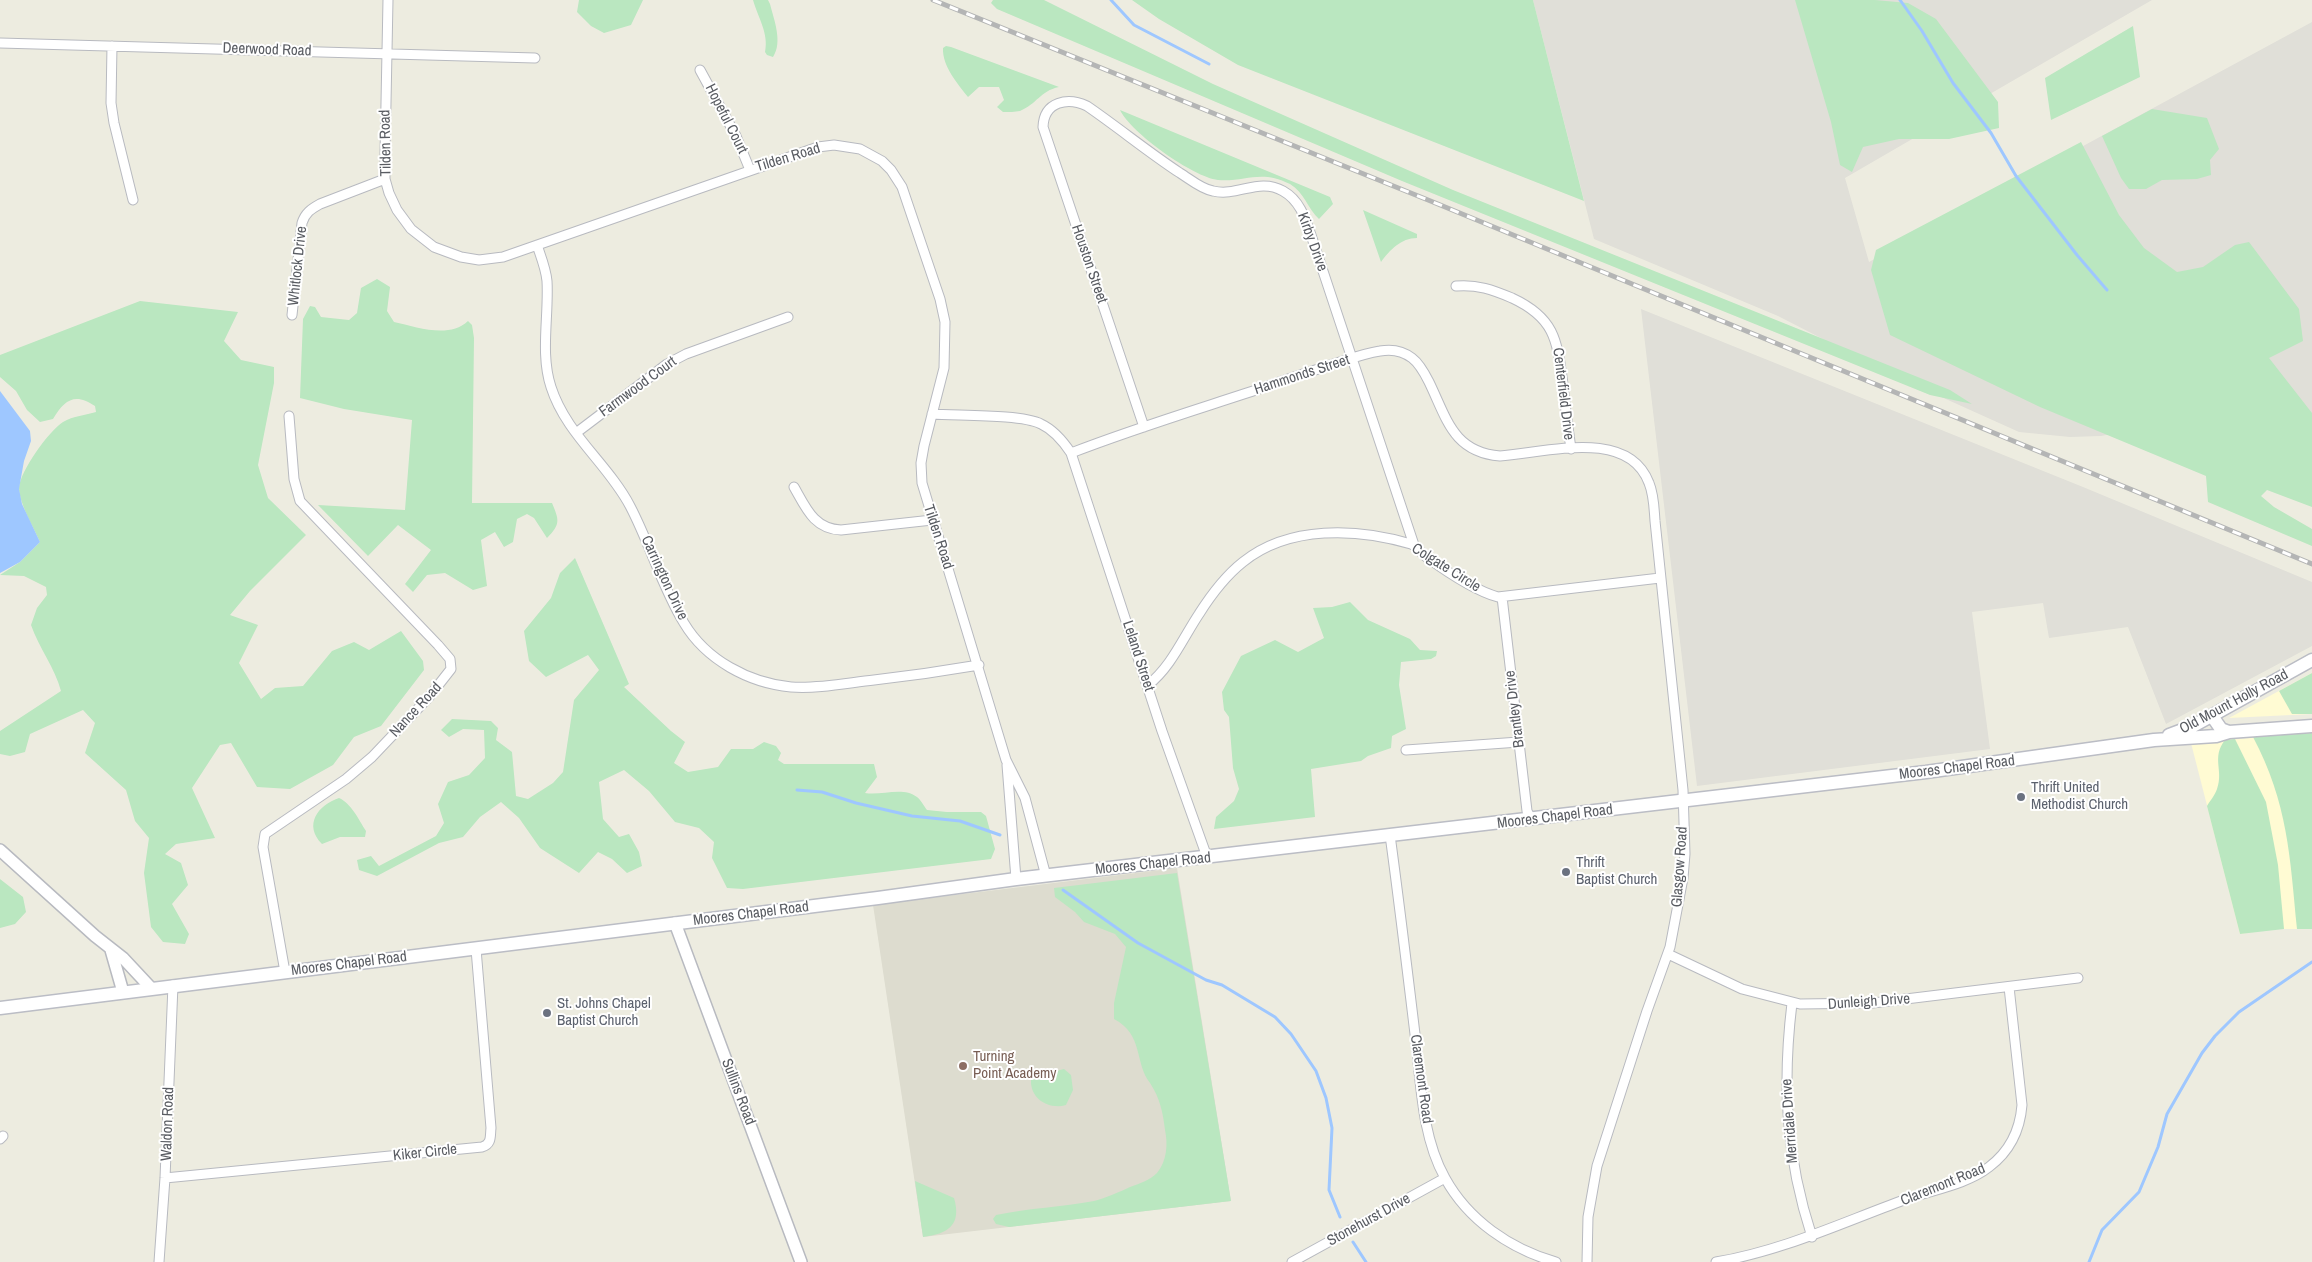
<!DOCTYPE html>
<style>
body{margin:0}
canvas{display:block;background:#edece0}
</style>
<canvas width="2312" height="1262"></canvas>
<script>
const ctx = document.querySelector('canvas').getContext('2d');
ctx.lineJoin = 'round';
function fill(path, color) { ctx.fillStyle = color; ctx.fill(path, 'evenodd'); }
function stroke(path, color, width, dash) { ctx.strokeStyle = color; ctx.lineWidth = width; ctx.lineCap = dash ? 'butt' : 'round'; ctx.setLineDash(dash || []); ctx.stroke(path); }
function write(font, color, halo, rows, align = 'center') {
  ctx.font = font + ' "Archivo Narrow",sans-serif'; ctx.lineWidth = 4; ctx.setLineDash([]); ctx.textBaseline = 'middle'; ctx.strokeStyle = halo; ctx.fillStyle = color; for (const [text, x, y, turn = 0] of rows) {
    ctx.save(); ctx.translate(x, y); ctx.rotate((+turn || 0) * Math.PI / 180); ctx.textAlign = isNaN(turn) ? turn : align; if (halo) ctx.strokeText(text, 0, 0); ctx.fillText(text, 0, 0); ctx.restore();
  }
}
const commercial = new Path2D(`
 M2312,673V714L2229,718Z
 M2312,733V929H2271L2240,934L2191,743Z`);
const industrial = new Path2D(`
 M1533,0H2152L1845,178L1869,262L2312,22V422L2127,431L2101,436L2070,437L2019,432L1897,377L1778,316L1594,239Z
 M1641,309L2083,487L2312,582V646L2166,724L2128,627L2049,638L2043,603L1972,612L1990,749L1697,786Z`);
const education = new Path2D(`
 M1177,868L1231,1201L923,1237L873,905Z`);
const green = new Path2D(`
 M579,0H643L631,25L604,33L591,26L577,12Z
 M753,0H768L770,4C774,20 783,42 773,57L767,55L765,52C769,33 758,18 753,0Z
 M993,0H1044L1213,84L1453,190L1950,390L1972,404L1930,395L1402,181L997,9L991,3Z
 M1132,0H1533L1584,201L1238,65L1159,19Z
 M1795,0H1875L1908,3L1936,19L1998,102L1999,128L1949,139H1899L1863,147L1852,172L1840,165L1831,122Z
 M2133,26L2140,77L2051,120L2045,78Z
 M946,46L951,47L1059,87C1040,91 1037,104 1020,111C1015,112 1009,112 1003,112L997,107L1004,100L999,87H979L968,97C958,84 942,66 943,48Z
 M2152,109L2207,118L2219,149L2210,160L2211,175L2197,179L2162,180L2146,189H2129L2121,178L2102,136Z
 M1120,110L1330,197L1333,204L1319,219C1308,209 1304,192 1290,184C1260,169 1247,182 1218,180C1193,177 1131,133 1120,110Z
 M2081,142L2119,215L2144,248L2177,272L2203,267L2235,245L2249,242L2299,309L2303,341L2269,358L2312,413V507L2267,490L2261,496L2274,507L2312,529V546L2208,502L2206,476L2040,407L1890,335L1871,270L1876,250Z
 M1363,210L1417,234V238C1401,238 1390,250 1381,262Z
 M377,279L390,287L387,311L394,322C417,327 449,339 468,321L472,325L474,338L472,503H552C559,520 561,524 547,538L534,518L527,514L517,519L513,542L504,547L495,532L481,540L487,586L473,590L445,573L427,575L413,592L405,584L431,550L398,525L368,556L318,505L405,510L412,420L344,409L300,398L303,319L310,306L315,307L321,317L349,320L357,313L361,288Z
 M140,301L238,312L224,341L241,360L274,367V383L258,465L268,498L306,535L250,591L230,615L258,625L239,663L261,699L275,688L303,686L332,651L354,642L369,650L401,631L423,661L424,670L381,726L354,737L333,765L290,789L257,787L231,743L220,745L192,788L215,838L176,844L165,854L181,863L188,885L172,904L189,934L185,944L163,942L151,927L144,873L149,838L135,821L126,790L85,753L95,723L83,710L30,734L25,752L10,756L0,754V731L61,691C55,668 39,648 31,625L37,608L47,595L46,587L24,576L0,575L20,562L40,542C34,528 19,503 19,488C20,471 49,431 63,422C73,416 86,415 96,412L95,406C75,392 64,400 53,419L40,422L27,410L16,391L0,377V355Z
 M575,558L629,684L624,687L671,731L685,742L674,763L688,772L718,767L731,749H753L764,742L776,746L781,753L778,760L784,764H874L877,777L865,793C881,796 903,786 917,797C921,800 924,806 927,810L947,812H981L986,816L995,849L991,859L743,889L727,888L712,858L714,842L699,828L675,822L649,791L624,770L599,782L603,819L619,837L629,834L639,852L642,866L627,873L612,859L598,852L579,873L540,848L519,818L501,802L480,817L463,837L439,843L377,876L359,870L357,860L371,856L379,866L436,836L444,823L438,804L448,782L469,775L485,758L484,730L463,729L449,737L441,730L452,719L491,721L498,728L496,740L512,752L516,796L528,799L553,783L563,772L574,700L599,670L588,655L546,677L529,661L524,631L551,598L560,573Z
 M1350,602L1368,620L1410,639L1420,650L1437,651L1436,656L1431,659L1401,662L1399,685L1406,729L1392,736L1391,748L1368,756L1361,761L1311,769L1315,817L1214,829L1216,817L1234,801L1239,789L1233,768L1229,717L1224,710L1222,692L1241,656L1275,640L1298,652L1324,638L1313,608L1332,607Z
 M2312,673V714H2292L2279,691Z
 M2312,733V929H2297C2290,857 2288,803 2253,737Z
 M2235,739L2266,802L2278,865L2284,929L2240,934L2207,806C2210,801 2215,795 2217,789C2224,770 2211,758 2225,740Z
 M339,798C351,803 359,820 366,831L365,837H340L322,844C303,825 318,805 339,798Z
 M1177,873L1231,1201L1009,1227L996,1224L993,1219L996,1215C1029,1208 1062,1207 1094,1201C1106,1198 1119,1192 1130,1187C1139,1184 1150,1180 1157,1173C1167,1161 1168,1144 1165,1130C1163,1113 1160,1098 1150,1083C1134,1062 1144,1035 1114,1019V1003L1126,947L1115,934L1084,922L1075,912L1055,897L1054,888Z
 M0,879L23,897L26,912L15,924L0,928Z
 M1064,1069L1071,1075L1073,1090L1066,1105C1049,1110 1030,1099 1031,1080L1035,1076Z
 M915,1181L954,1198C962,1225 948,1234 923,1237Z`);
const water = new Path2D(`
 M0,391L30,431L31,441L24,461L19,489L22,504L40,542L20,562L0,573Z`);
const stream = new Path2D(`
 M1111,0L1134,25L1209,64
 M1900,0L1922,31L1953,83L1991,133L2016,176L2077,255L2107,290
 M797,790L822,792L856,803L912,816L960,821L1000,835
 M1063,890L1138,943L1206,980L1222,985L1275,1017L1291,1034L1316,1071L1326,1098L1332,1128L1329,1190L1340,1217
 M1353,1242L1366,1262
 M2089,1262L2102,1230L2139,1192L2158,1147L2167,1114L2202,1053L2215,1036L2239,1012L2312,962`);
const minor = new Path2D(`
 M388,0L385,154V179L389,193L397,210L411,229L434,247L461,257L479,260L503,257L818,147L834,145L860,149L882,161L891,170L902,187L940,299L945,322L944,368L924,446L921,463L922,483L1006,760L1025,798L1046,876
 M0,43L535,58
 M112,46L111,103L114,123L133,200
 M700,70L736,136L750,170
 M537,245C541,257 546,269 547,281C549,316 540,354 551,387C566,434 608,464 630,506C650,544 662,587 684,623C706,660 749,683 791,687C818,689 847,683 874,680C909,676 944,671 979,665
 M1456,286C1477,284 1493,290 1512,298C1555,318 1557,340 1563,384C1565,406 1568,427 1571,449
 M292,315L302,223C305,213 311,209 320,204L385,179
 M932,414C957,416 1021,414 1041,424C1054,430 1063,441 1071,453L1162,731L1207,857
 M1144,427L1043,127C1044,101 1068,97 1087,106C1119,128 1148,152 1180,173C1190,179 1201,189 1213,191C1238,197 1259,177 1283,191C1301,201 1306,221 1312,238L1414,545
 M576,433L667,364L686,354L788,317
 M1071,453C1135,428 1202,408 1268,386C1293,377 1318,369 1343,361C1355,357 1367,353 1380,351C1391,349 1403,351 1412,358C1420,364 1425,374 1429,382C1447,419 1453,452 1500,456C1544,453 1628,427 1649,483C1654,495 1654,508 1655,521L1683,790L1685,854L1683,878L1670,947L1647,1011L1597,1166L1588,1217L1587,1262
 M794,487C806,508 814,529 841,530L932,520
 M1502,597L1527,811L1531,819
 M1148,685C1171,667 1183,638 1199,614C1211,595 1224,577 1243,562C1289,525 1357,528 1411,544C1417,546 1422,555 1428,558C1446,571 1476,591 1498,597L1660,578
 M1406,750L1519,742
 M1007,765L1016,879
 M1390,835C1399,901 1407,968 1415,1034C1421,1081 1421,1135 1445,1178C1468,1220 1510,1249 1556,1262
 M1668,954L1742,989L1800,1004L1873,1003L2078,978
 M285,972L263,847L265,834L346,779L372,757L429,697L451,669L450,659L438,645L300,501L294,479L289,416
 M1792,1003C1782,1086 1786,1157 1812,1237
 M0,1139L3,1136
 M165,1178L482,1147C492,1144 490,1136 491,1128L476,949
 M159,1262L165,1178L173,985
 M1292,1262L1445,1178
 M1716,1262C1782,1251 1841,1223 1904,1200C1931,1190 1966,1185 1989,1167C2009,1152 2020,1130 2022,1105L2009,987`);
const tertiary = new Path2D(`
 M0,850L95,936L123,958L151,988
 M675,923L801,1262
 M111,950L123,992`);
const secondary = new Path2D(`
 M2212,716L2221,729L2229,732L2312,726
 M2169,735L2193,726L2312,660
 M0,1008L878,898L1016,879L1926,772L2154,740L2216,736L2229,732`);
const rail = new Path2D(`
 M933,0L1433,202L2312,564`);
const markers = [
 [2021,797,5,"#6b7280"],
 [1566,872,5,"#6b7280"],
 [547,1013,5,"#6b7280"],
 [963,1066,5,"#8d6e63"]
];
const streetNames = [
 ["Deerwood Road",267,50,2],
 ["Hopeful Court",726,119,63],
 ["Tilden Road",386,143,-91],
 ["Tilden Road",788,158,-17],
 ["Kirby Drive",1312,242,70],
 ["Houston Street",1089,264,71],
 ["Whitlock Drive",298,266,-84],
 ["Hammonds Street",1302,375,-18],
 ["Farmwood Court",638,387,-36],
 ["Centerfield Drive",1563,394,83],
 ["Tilden Road",938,537,72],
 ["Colgate Circle",1446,568,32],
 ["Carrington Drive",664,578,65],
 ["Leland Street",1138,656,72],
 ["Old Mount Holly Road",2234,702,-28],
 ["Brantley Drive",1515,709,-97],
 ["Nance Road",416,710,-47],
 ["Moores Chapel Road",1957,768,-7],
 ["Moores Chapel Road",1555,817,-7],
 ["Moores Chapel Road",1153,864,-6],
 ["Glasgow Road",1680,867,-86],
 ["Moores Chapel Road",751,914,-7],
 ["Moores Chapel Road",349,964,-7],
 ["Dunleigh Drive",1869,1002,-4],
 ["Claremont Road",1421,1079,82],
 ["Sullins Road",738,1092,69],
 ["Merridale Drive",1790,1121,-94],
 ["Waldon Road",168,1124,-88],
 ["Kiker Circle",425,1153,-6],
 ["Claremont Road",1943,1185,-22],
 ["Stonehurst Drive",1369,1220,-29]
];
const worshipNames = [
 ["Thrift United",2031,788],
 ["Methodist Church",2031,805],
 ["Thrift",1576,863],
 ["Baptist Church",1576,880],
 ["St. Johns Chapel",557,1004],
 ["Baptist Church",557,1021]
];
const educationNames = [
 ["Turning",973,1057],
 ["Point Academy",973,1074]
];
fill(commercial, '#fffbd3');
fill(industrial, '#e0dfd8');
fill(education, '#dddccf');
fill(green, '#bae7c0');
fill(water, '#9ec7ff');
stroke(stream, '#9ec7ff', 3);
stroke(minor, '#b8bac0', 11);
stroke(tertiary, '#b8bac0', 14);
stroke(secondary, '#bbbdc5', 15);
stroke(minor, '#fff', 9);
stroke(tertiary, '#fff', 11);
stroke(secondary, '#fff', 12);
stroke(rail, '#b4b5b5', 5);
stroke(rail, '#fff', 3, [9]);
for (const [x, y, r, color] of markers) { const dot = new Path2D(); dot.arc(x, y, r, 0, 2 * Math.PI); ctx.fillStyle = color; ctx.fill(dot); stroke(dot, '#fff', 2); }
write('15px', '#595c62', '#fff', streetNames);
write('15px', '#5b616d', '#fff', worshipNames, 'left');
write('15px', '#785e54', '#fff', educationNames, 'left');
</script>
